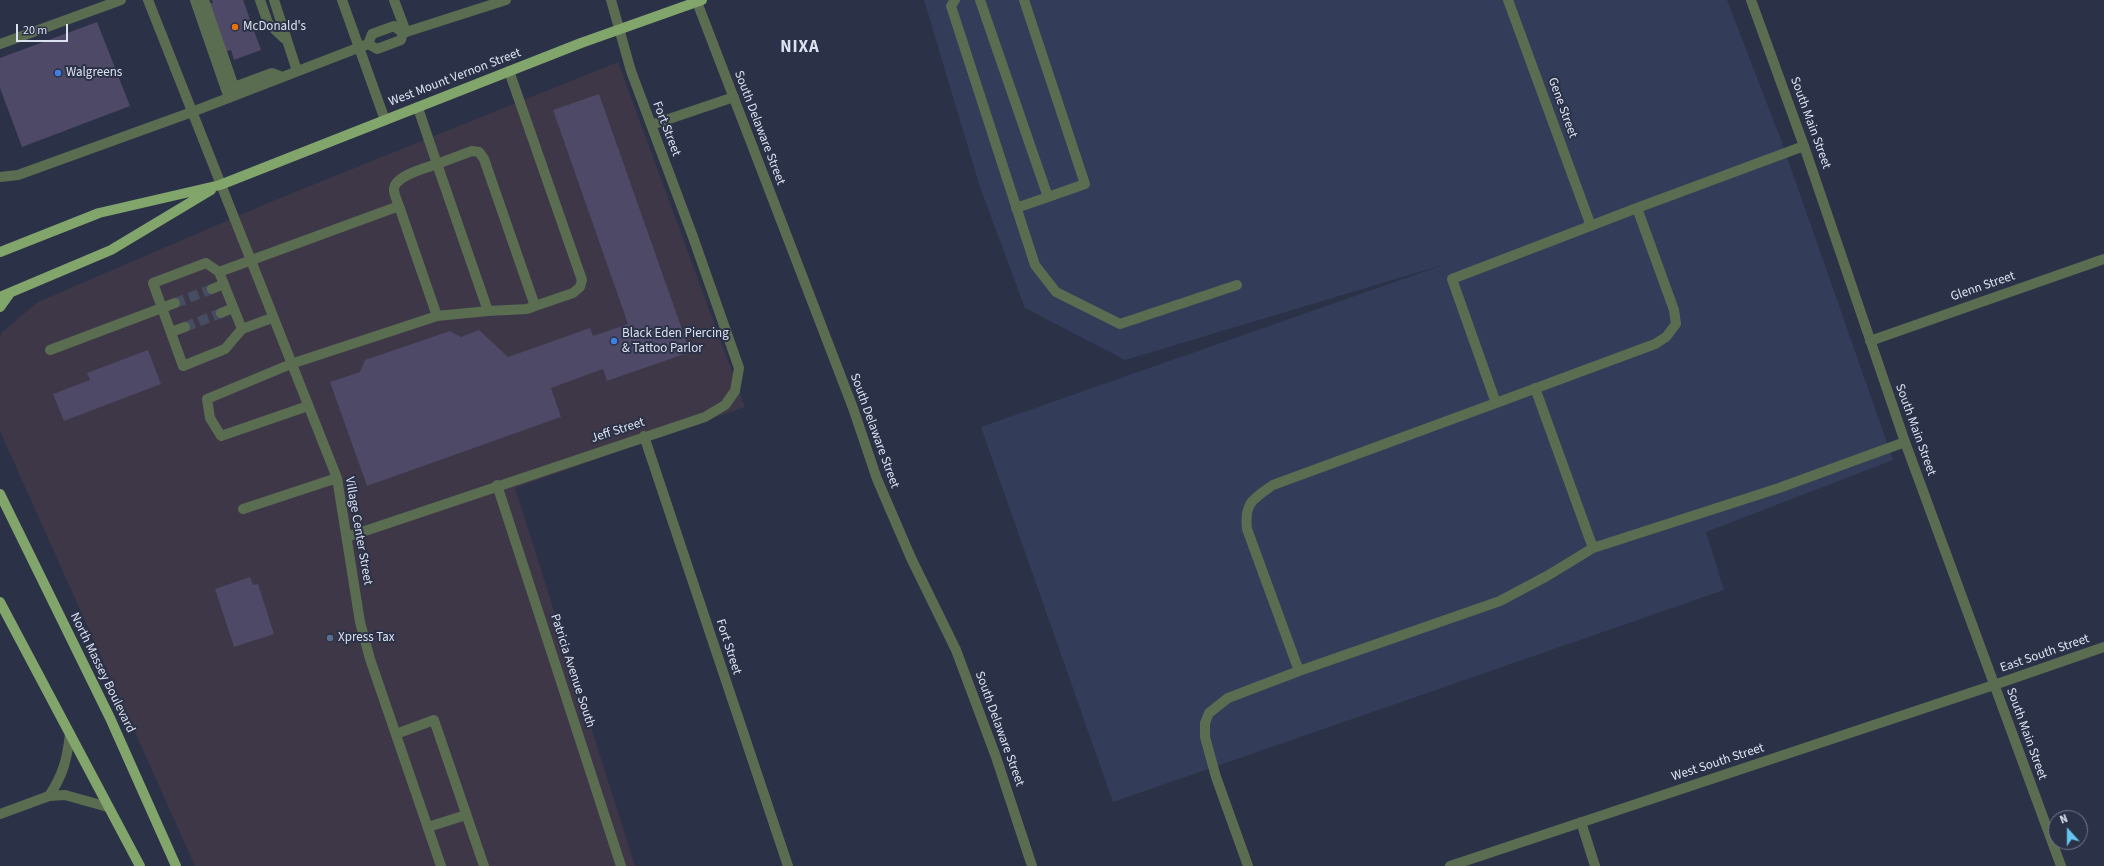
<!DOCTYPE html>
<style>
body{margin:0}
#map{position:relative;width:2104px;height:866px;overflow:hidden;background:#2b3248;font-family:"Source Sans 3",sans-serif}
canvas{display:block}
.north{position:absolute;left:2048px;top:810px;width:40px;height:40px;box-sizing:border-box;background:#2b3248;border:1px solid #72788b;border-radius:50%;rotate:339deg;font-size:11px;font-weight:700;line-height:16px;text-align:center;color:#dce1ef}
.north::after{content:'';display:block;margin:auto;width:14px;height:18px;background:#65c5ee;clip-path:polygon(50% 0,100% 100%,50% 72%,0 100%)}
.scale{position:absolute;left:16px;top:24px;width:52px;height:18px;box-sizing:border-box;border:2px solid #dce1ef;border-top:0;padding-left:5px;font-size:12px;line-height:14px;white-space:nowrap;color:#dce1ef;-webkit-text-stroke:3px #2b3248;paint-order:stroke}
</style>
<div id="map">
<canvas width="2104" height="866"></canvas>
<div class="north">N</div>
<div class="scale">20 m</div>
</div>
<script>
const ctx = document.querySelector('canvas').getContext('2d');
ctx.lineJoin = 'round';
function fill(path, color) { ctx.fillStyle = color; ctx.fill(path, 'evenodd'); }
function stroke(path, color, width, dash) { ctx.strokeStyle = color; ctx.lineWidth = width; ctx.lineCap = dash ? 'butt' : 'round'; ctx.setLineDash(dash || []); ctx.stroke(path); }
function write(font, color, halo, rows, align = 'center') {
  ctx.font = font + ' "Source Sans 3",sans-serif'; ctx.lineWidth = 4; ctx.setLineDash([]); ctx.textBaseline = 'middle'; ctx.strokeStyle = halo; ctx.fillStyle = color; for (const [text, x, y, turn = 0] of rows) {
    ctx.save(); ctx.translate(x, y); ctx.rotate((+turn || 0) * Math.PI / 180); ctx.textAlign = isNaN(turn) ? turn : align; if (halo) ctx.strokeText(text, 0, 0); ctx.fillText(text, 0, 0); ctx.restore();
  }
}
const commercial = new Path2D(`
 M618,62L745,407L515,488L635,866H195L0,431V337L2,332L38,302L280,198Z`);
const built = new Path2D(`
 M924,0H1727L1781,140L1893,460L1706,532L1724,590L1113,802L981,427L1446,264L1125,360L1025,308L980,187Z`);
const building = new Path2D(`
 M212,0H243L261,50L234,60L231,50L225,52L208,4L213,3Z
 M97,22L130,106L22,147L0,88V58Z
 M599,94L690,352L607,381L603,369L551,388L561,417L367,486L330,382L360,372L365,360L450,331L461,337L479,330L508,357L590,328L593,336L628,324L553,110Z
 M148,350L161,384L64,421L53,394L90,380L87,373Z
 M250,577L253,585L258,584L274,634L234,647L215,589Z`);
const minorTunnel = new Path2D(`
 M175,303L212,289
 M185,327L221,313`);
const minor = new Path2D(`
 M148,0L337,478L360,622L370,659L441,866
 M195,0L229,98
 M204,0L234,87L272,73L282,77
 M260,0L268,23L285,39
 M274,0L297,71
 M342,0L385,120
 M394,0L406,32
 M955,0L951,6L1035,265L1056,292L1120,324L1237,285
 M980,0L1048,197L1085,184L1024,0
 M1508,0L1591,226
 M1751,0L1804,146L1905,442L2061,866
 M697,2L853,408L877,479L911,558L956,650L996,757L1032,866
 M394,26L403,33L401,40L377,49L368,44L372,34Z
 M403,33L506,0
 M0,44L121,0
 M418,108L437,164L472,151L479,152L484,159L535,306L573,293L580,287L582,280L509,71
 M651,125L734,97
 M0,177L18,175L192,112L368,44
 M399,206C397,201 395,196 394,191C392,176 426,168 437,164L488,311L527,309L535,306
 M1016,208L1048,197
 M219,272L206,263L153,283L183,366L225,349L242,329
 M212,289L224,284
 M221,313L233,308
 M437,316L488,311
 M272,318L242,329L219,272L399,206L437,316L291,364L207,399L210,418L221,436L308,406
 M171,332L185,327
 M1870,341L2104,259
 M50,350L175,303
 M1535,388L1593,548
 M1496,403L1655,344L1666,337L1676,324L1674,310L1637,208L1804,146
 M644,436L788,866
 M497,485L621,866
 M243,509L337,478
 M347,537L705,417L725,405L735,391L739,368L693,237L631,71L611,0
 M1299,671L1500,601L1547,576L1593,548L1779,488L1905,442
 M396,734L434,720L484,866
 M49,796C63,775 67,760 70,734
 M0,814L49,796L65,795L108,807
 M1581,822L1595,866
 M428,827L466,815
 M1248,866L1216,777L1205,737V723L1209,713L1228,698L1299,671L1247,529C1244,503 1253,499 1273,485L1496,403L1452,279L1637,208
 M1450,866L1994,685L2104,647`);
const major = new Path2D(`
 M0,252L99,213L220,185L581,43L702,0
 M0,297L111,250L211,190
 M0,307L10,293
 M0,494L110,718L176,866
 M0,602L140,866`);
const markers = [
 [235,27,4,"#e8710a"],
 [58,73,4,"#3f7fe0"],
 [614,341,4,"#3f7fe0"],
 [330,638,4,"#5c6f8a"]
];
const poiNames = [
 ["McDonald's",243,27],
 ["Walgreens",66,73],
 ["Black Eden Piercing",622,334],
 ["& Tattoo Parlor",622,349],
 ["Xpress Tax",338,638]
];
const streetNames = [
 ["West Mount Vernon Street",455,78,-21],
 ["Gene Street",1562,108,70],
 ["South Main Street",1810,123,70],
 ["South Delaware Street",759,128,69],
 ["Fort Street",666,129,69],
 ["Glenn Street",1983,287,-19],
 ["South Main Street",1915,430,70],
 ["Jeff Street",618,431,-18],
 ["South Delaware Street",874,431,70],
 ["Village Center Street",358,531,80],
 ["Fort Street",728,647,72],
 ["East South Street",2045,654,-19],
 ["Patricia Avenue South",572,671,72],
 ["North Massey Boulevard",102,673,64],
 ["South Delaware Street",999,729,70],
 ["South Main Street",2026,734,70],
 ["West South Street",1718,763,-18]
];
const districtNames = [
 ["NIXA",800,48]
];
fill(commercial, '#3d3748');
fill(built, '#333c58');
fill(building, '#4d4966');
stroke(minorTunnel, '#464c61', 10, [10, 5]);
stroke(minor, '#5b6d51', 10);
stroke(major, '#81a56b', 10);
for (const [x, y, r, color] of markers) { const dot = new Path2D(); dot.arc(x, y, r, 0, 2 * Math.PI); ctx.fillStyle = color; ctx.fill(dot); stroke(dot, '#2b3248', 1.5); }
write('13px', '#dce1ef', '#2b3248', poiNames, 'left');
write('13px', '#dce1ef', '#2b3248', streetNames);
ctx.letterSpacing = '1px';
write('bold 17px', '#dce1ef', '#2b3248', districtNames);
ctx.letterSpacing = '0px';
</script>
